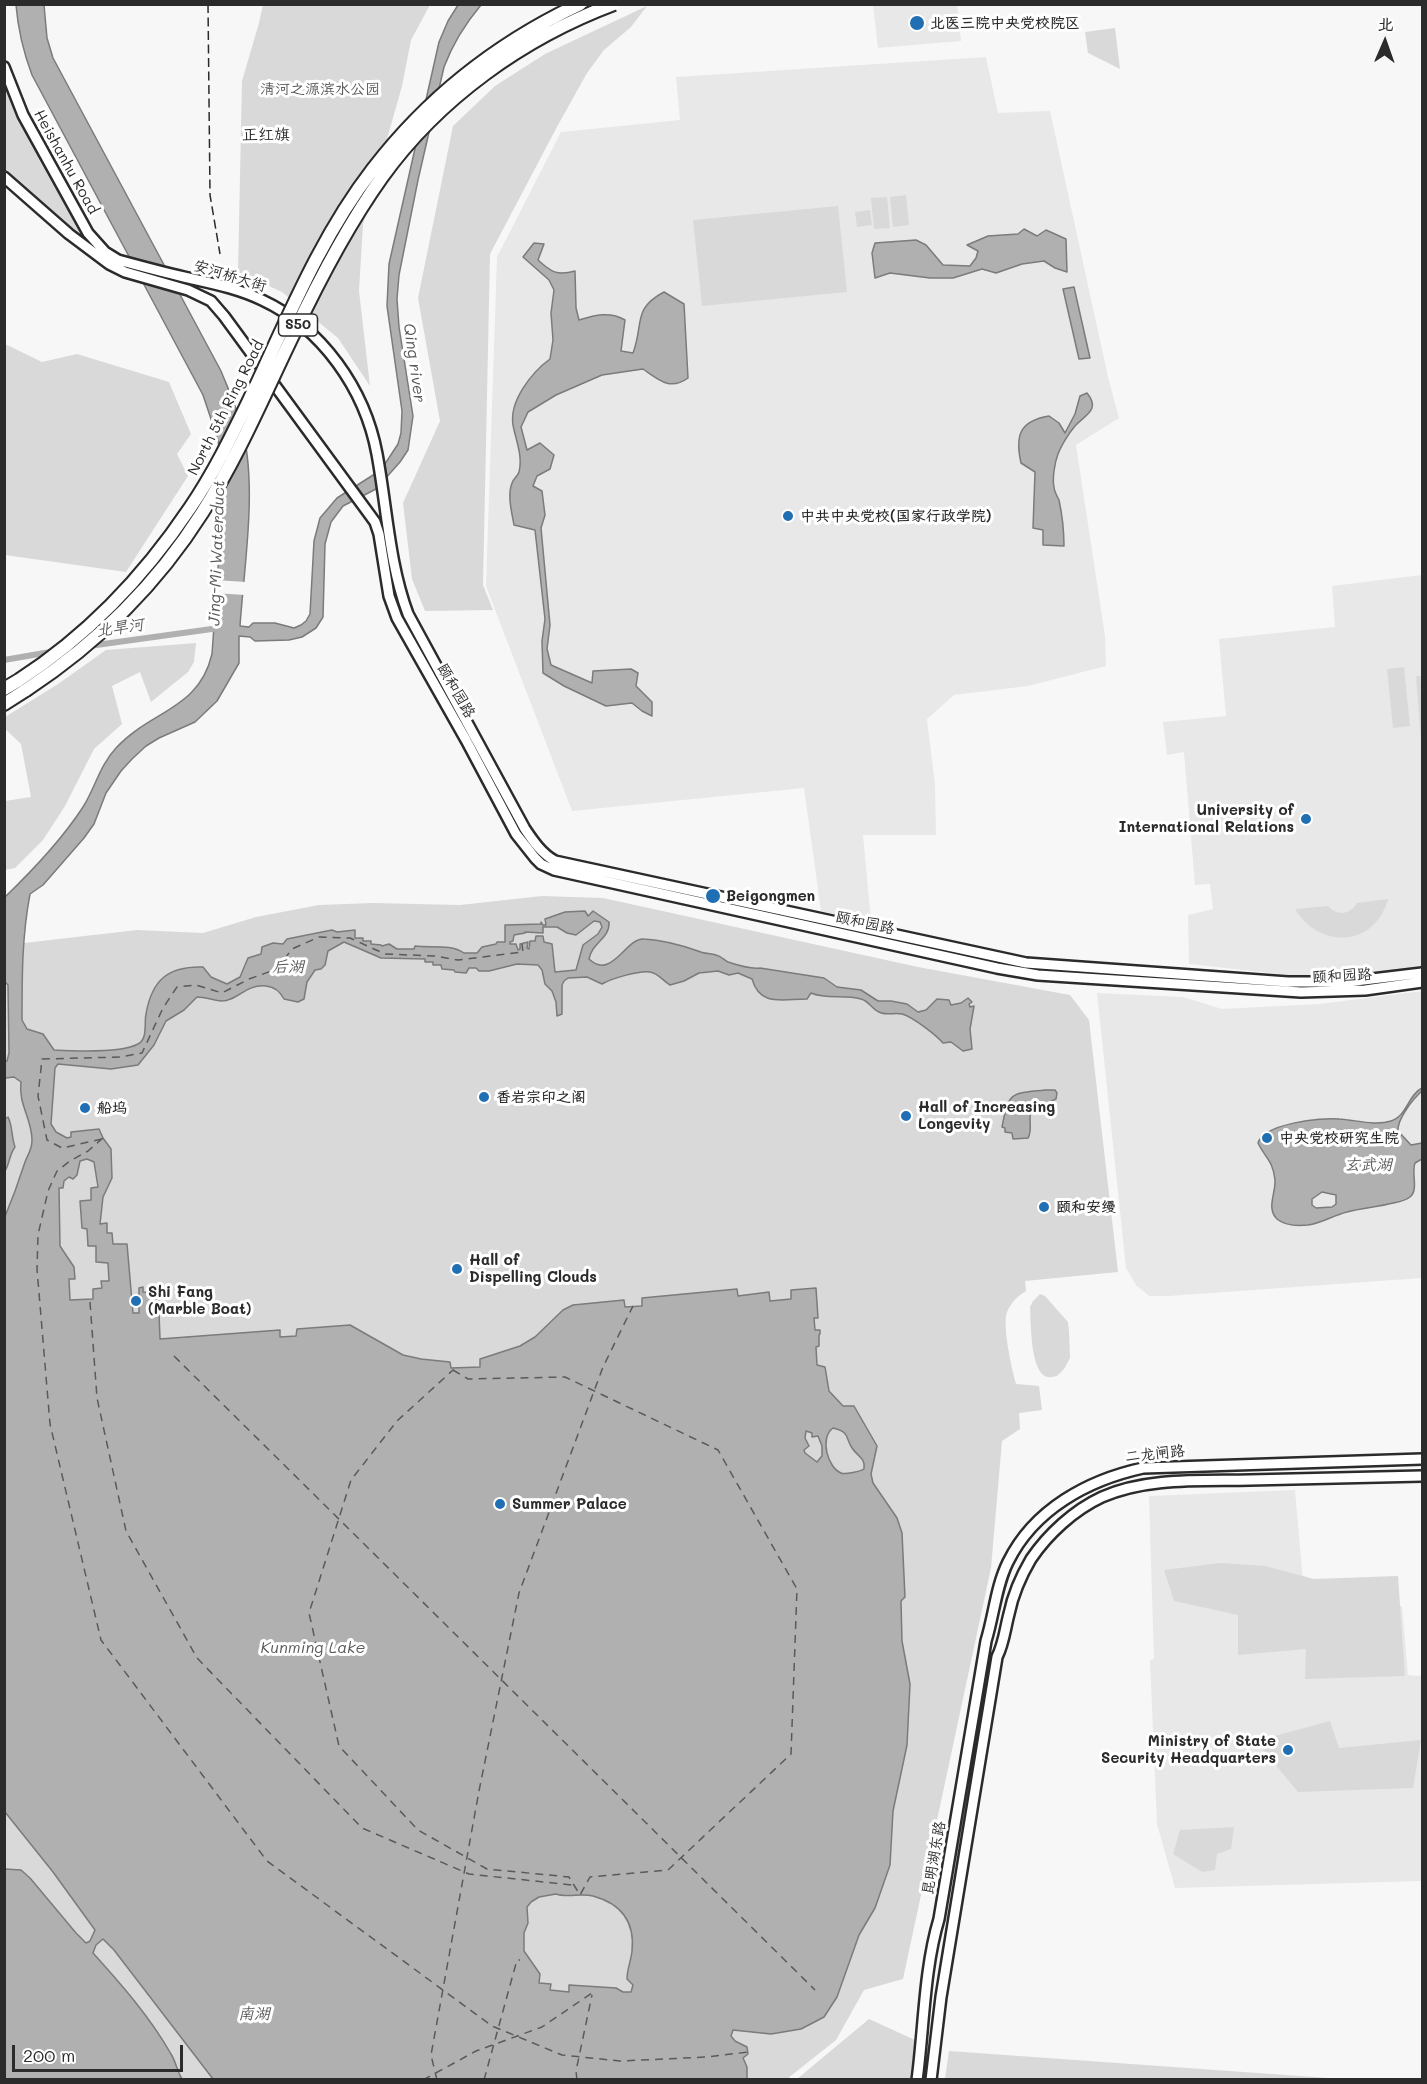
<!DOCTYPE html>
<meta charset="utf-8">
<style>
body{margin:0}
#map{position:relative;width:1427px;height:2084px;overflow:hidden;background:#f7f7f7;font-family:Mali,"LXGW WenKai TC",sans-serif}
canvas{display:block}
.frame{position:absolute;inset:0;border:6px solid #2b2b2b;pointer-events:none}
.north{position:absolute;left:1355px;top:12px;width:60px;height:60px;-webkit-text-stroke:4px #fff;paint-order:stroke;rotate:2deg;font-size:16px;font-weight:700;line-height:24px;text-align:center;color:#2b2b2b}
.north::after{content:'';display:block;margin:auto;width:21px;height:27px;background:#2b2b2b;clip-path:polygon(50% 0,100% 100%,50% 72%,0 100%)}
.scale{position:absolute;left:12px;top:2045px;width:171px;height:27px;box-sizing:border-box;border:3px solid #2b2b2b;border-top:0;padding-left:8px;font-size:18px;line-height:21px;white-space:nowrap;color:#2b2b2b;-webkit-text-stroke:4px #fff;paint-order:stroke}
</style>
<div id="map">
<canvas width="1427" height="2084"></canvas>
<div class="frame"></div>
<div class="north">北</div>
<div class="scale">200 m</div>
</div>
<script>
const ctx = document.querySelector('canvas').getContext('2d');
ctx.lineJoin = 'round';
function fill(path, color) { ctx.fillStyle = color; ctx.fill(path, 'evenodd'); }
function stroke(path, color, width, dash) { ctx.strokeStyle = color; ctx.lineWidth = width; ctx.lineCap = dash ? 'butt' : 'round'; ctx.setLineDash(dash || []); ctx.stroke(path); }
function write(font, color, halo, rows, align = 'center') {
  ctx.font = font + ' Mali,"LXGW WenKai TC",sans-serif'; ctx.lineWidth = 6; ctx.setLineDash([]); ctx.textBaseline = 'middle'; ctx.strokeStyle = halo; ctx.fillStyle = color; for (const [text, x, y, turn = 0] of rows) {
    ctx.save(); ctx.translate(x, y); ctx.rotate((+turn || 0) * Math.PI / 180); ctx.textAlign = isNaN(turn) ? turn : align; if (halo) ctx.strokeText(text, 0, 0); ctx.fillText(text, 0, 0); ctx.restore();
  }
}
const built = new Path2D(`
 M873,5H957L961,41L878,48Z
 M986,57L998,113L1050,111L1108,377L1119,418L1076,445L1105,636L1106,666L1028,686L954,695L927,719L935,785L936,835H863L871,920L860,919L821,911L804,788L572,811L486,586L497,257L561,132L680,120L676,77Z
 M1422,575V966L1405,969L1307,977L1189,964L1188,915L1213,909L1210,884L1195,885L1184,752L1167,755L1163,722L1226,716L1219,639L1335,627L1332,586Z
 M1422,991V1278L1169,1296H1149L1136,1285L1126,1268L1097,993L1183,997L1222,1009L1320,1004Z
 M1295,1490L1305,1604L1324,1609L1402,1606L1408,1675L1422,1676V1881L1175,1888L1157,1824L1150,1660L1154,1659L1149,1496Z`);
const green = new Path2D(`
 M263,5H430L411,40L402,86L363,224L359,291L370,386L338,338L282,292L238,272L242,81L259,23Z
 M647,6L631,27L604,50L587,73L558,125L490,254L483,585L493,610L425,611L412,579L403,503L440,421L418,298L453,126L495,86L545,54Z
 M1115,28L1120,69L1088,53L1085,32Z
 M4,77L86,236L83,239L5,171Z
 M906,195L909,225L893,227L890,197Z
 M887,197L890,228L874,229L871,198Z
 M838,206L847,292L702,306L693,220Z
 M870,210L872,225L857,227L855,212Z
 M5,344L42,362L77,354L169,382L191,434L177,454L188,476L126,572L5,555Z
 M196,643L194,662L188,672L151,702L140,672L112,686L122,724L94,749L65,806L43,840L15,868L5,870V801L31,797L21,744L5,729V717L58,684L106,650Z
 M1404,667L1410,726L1393,728L1387,669Z
 M1416,676H1422V754Z
 M542,896L603,898L918,967L1070,995L1089,1020L1118,1272L1025,1281L1026,1291C1017,1296 1011,1303 1007,1312C1002,1326 1012,1370 1016,1384L1039,1386L1042,1410L1019,1413L1020,1429L1002,1441L991,1568L903,1979L864,1990L836,2040L787,2079L5,2080V959L24,943L137,930L203,933L256,917L319,905L373,903L460,905Z
 M1388,899C1375,947 1320,950 1295,909L1328,906C1337,916 1350,915 1357,903Z
 M1040,1294L1045,1296L1068,1322L1069,1331L1070,1358L1064,1369L1057,1376C1054,1376 1051,1378 1047,1377C1030,1372 1031,1323 1030,1307L1033,1301Z
 M1220,1563L1265,1566L1314,1579L1398,1576L1405,1676L1305,1679L1306,1649L1238,1655V1615L1174,1601L1164,1570Z
 M1330,1721L1339,1748L1421,1740L1413,1788L1298,1792L1256,1741Z
 M1234,1827L1231,1849L1217,1854L1215,1870L1202,1872L1173,1854L1180,1830Z
 M869,2019L915,2040L910,2079H797Z
 M949,2051L1342,2079H945Z`);
const water = new Path2D(`
 M16,5H44L47,38L53,58L221,371C229,391 238,410 243,432C257,489 244,567 240,626L249,627L253,623H275L294,628L301,625L306,621L310,614L314,541L320,518L337,498L381,470L398,444L401,433L402,411L387,306L389,264L439,42L448,21L458,5H481C465,24 453,43 444,67L418,180L399,275L397,299L399,327L413,416L408,450L400,462L376,489L343,506L331,522L325,544L323,617L316,628L302,637L289,640L255,641L250,637L239,636V663L217,701L195,722L159,738L146,746L132,759L121,771L106,793L94,824L84,838L43,885L30,894C22,936 22,976 22,1020L27,1029L43,1034L54,1050C73,1051 122,1053 138,1044C148,1039 144,1023 146,1014C152,979 169,966 203,967L211,977L227,984L240,977L248,958L261,954L262,947L273,943L283,944L287,939L332,930L337,932L355,930V938H363V941H371V944L381,945L382,946L389,944L397,949H414L415,946C431,948 451,944 464,953H477L482,947L496,944L497,942H505V925L541,924V922L543,925H546L545,919L565,912L585,911L588,916L593,911L609,922C610,939 592,942 589,959C612,981 626,937 644,939C662,940 681,945 698,951C704,954 710,953 716,955C721,956 724,960 728,962C737,965 752,969 760,968L824,978L837,987L861,990L878,1001H891L907,1004L918,1012L926,1010L937,999L949,1000L951,1005L961,1003L968,998L972,1002L969,1004L970,1007L974,1006L970,1029L972,1049L963,1051L951,1042L943,1043C936,1035 913,1017 902,1014C895,1012 886,1016 879,1012C872,1009 869,1001 861,999C844,994 827,1000 811,993L807,999C782,999 760,1007 752,979L738,973L729,975L718,971L699,973L684,981L670,985C663,981 658,973 650,972C640,970 610,979 602,984L587,977L568,978L564,981L562,985V1014L557,1016L556,1002L552,991L545,984L542,970L538,965L517,964L489,971H479L476,968H469L466,973L455,972L454,970L442,969L441,965H433V962H425V959L381,958L344,942L328,951L325,965L321,969L315,970L307,982L304,999L298,1002L284,999C280,991 275,987 266,986C245,984 238,1001 221,1001C216,1001 205,997 197,997L184,1010L166,1021L154,1045L138,1065L111,1069L58,1064L55,1068L51,1124L56,1132L67,1138L71,1137V1132L99,1129L103,1138L111,1149L112,1178L103,1197L100,1224L107,1223V1233H112L113,1244H127L133,1313H139V1288L143,1287V1292L154,1293V1286H158L160,1339L280,1330V1337L296,1336L297,1329L350,1325L403,1355L421,1359L450,1362L451,1368L480,1367V1359L520,1346L535,1337L563,1310L573,1305L624,1300L625,1307L642,1306V1298L737,1289L738,1296L769,1292L770,1301L791,1299V1290L816,1288L818,1318H814L815,1330H820V1334L819,1335V1346L816,1347L817,1365L825,1367L829,1391L843,1406H854L877,1446L871,1474L873,1483L897,1518L902,1533L905,1597L901,1601L902,1641L910,1684L907,1745L893,1811L890,1865L875,1908L859,1935L837,1997L824,2017L801,2029L771,2034L733,2030L731,2036L735,2041L747,2047L748,2054L743,2058L747,2067V2079H213L114,1950L103,1939L96,1945L93,1953C121,1984 150,2017 171,2054C176,2062 177,2071 182,2079H5V1869L21,1870L30,1878L76,1933L86,1943L90,1941L95,1930L53,1872L5,1812L4,1219C12,1200 19,1181 25,1162C28,1154 32,1150 32,1140C32,1119 18,1104 21,1082L14,1077L5,1078V1061H7L9,1053L8,985L4,981L5,897C33,870 61,841 83,807C95,788 100,765 116,748C151,710 199,710 212,654L222,512V471L218,440L203,395L32,75C23,51 18,30 16,5ZM594,921L600,922L602,927L598,934L583,945L576,970L555,972L552,944L544,942L543,936H536L535,941H530L529,949L527,948L528,942L520,944V949L518,950L516,944H510V942L513,941L514,935L525,933V932L543,933V927H557L567,933L576,935ZM87,1159L94,1162L98,1187L91,1188V1200L80,1201L82,1228L87,1229L88,1246H96V1262L108,1263L109,1281H101L102,1288L93,1289V1299L70,1300L69,1279H75L74,1267L60,1246L59,1188H63L64,1181L69,1177L73,1179L77,1175L80,1161ZM833,1428C850,1432 845,1437 852,1448C857,1456 866,1458 864,1469C861,1471 845,1475 841,1473C828,1468 819,1438 833,1428ZM806,1431L812,1433V1437L818,1436L822,1446V1456L817,1462L805,1453L804,1450L809,1446L805,1438ZM556,1894C567,1898 581,1893 593,1896C622,1904 635,1922 632,1951C631,1961 627,1969 627,1979L633,1985L631,1992H623L616,1988L569,1985V1992L550,1990L551,1984L539,1983L540,1974L524,1951V1933L528,1923L527,1907L531,1902L539,1897Z
 M1024,229L1037,236L1046,230L1066,239L1067,272L1055,268L1044,261L1022,264L996,273L982,269L953,278H930L890,273L875,278L872,253L875,243L916,240L926,245L943,265L970,266L976,258L978,251L967,245L988,236L1018,234Z
 M534,243L544,244L538,260C551,272 557,276 575,271L576,308L579,320C595,315 610,311 625,320L621,351L633,353C644,324 632,309 664,292L684,304L688,378C670,391 659,380 643,369L602,375L556,395L528,412L521,427L527,450L540,443L554,455L550,469L537,476L533,486L542,491L545,515L541,528L550,625L547,649L551,665L592,683L593,671L631,669L638,673L636,686L652,702V716L642,711L632,703L606,706L564,686L543,673L542,641L545,619L535,530L514,525C512,513 507,496 512,483C513,479 518,476 519,472C523,456 516,441 513,425C509,401 532,372 550,359L553,340L551,313L554,290L549,280L523,257Z
 M1074,287L1090,358L1079,359L1063,289Z
 M1087,393C1101,410 1085,415 1075,426C1069,433 1061,446 1058,454C1055,462 1052,478 1054,487C1054,491 1057,496 1059,500C1062,514 1064,532 1064,546L1043,545V530L1033,528L1035,472L1021,463C1015,436 1019,421 1049,416L1059,423L1065,433L1075,414L1080,396Z
 M1422,1088V1091C1413,1099 1397,1119 1398,1131L1411,1145L1422,1143V1159L1415,1163C1411,1173 1419,1190 1410,1197C1405,1201 1398,1202 1393,1203C1378,1207 1362,1208 1347,1212C1334,1215 1322,1223 1308,1225C1298,1226 1285,1226 1277,1219C1266,1208 1276,1193 1275,1180C1273,1160 1265,1158 1258,1143C1263,1124 1321,1117 1339,1119C1356,1120 1375,1126 1391,1121C1407,1116 1408,1095 1422,1088ZM1322,1192L1336,1195V1204L1332,1207L1316,1208L1312,1205V1199Z
 M1045,1090H1055L1057,1093L1056,1099L1031,1111C1028,1120 1033,1130 1028,1138L1013,1139L1012,1133L1005,1132V1128L1002,1127C1009,1091 1010,1094 1045,1090Z
 M8,1117C13,1127 11,1136 15,1147C9,1155 10,1163 5,1171V1119Z`);
const pier = new Path2D(`
 M215,580L246,582L245,595L214,593Z`);
const canal = new Path2D(`
 M89,646L219,628
 M4,660L56,651`);
const ferry = new Path2D(`
 M103,1138L88,1151L70,1161L57,1171L48,1191L38,1235L37,1269L50,1424L101,1640L267,1861L492,2026L562,2055L620,2061L707,2057L748,2052
 M102,1139L62,1148L47,1140L38,1096L42,1059L121,1057L142,1053L163,1008L177,987L196,985L222,993L249,979L277,969L292,949L319,937L350,938L385,954L435,956L458,960L523,952L522,944
 M90,1302L97,1398L126,1531L197,1658L362,1828L469,1874L572,1885L574,1887
 M174,1356L815,1990
 M453,1370L468,1379L565,1377L718,1450L797,1589L791,1754L668,1870L590,1877L580,1895L569,1877L487,1869L418,1830L339,1746L309,1613L351,1480L397,1421Z
 M423,2080L476,2051L542,2027L592,1993
 M437,2080L431,2055L479,1791L519,1593L603,1367L633,1306
 M484,2080L517,1960H520
 M577,2080L576,2071L592,1995`);
const secondary = new Path2D(`
 M4,67L23,115L88,233L105,252L118,260C140,266 162,272 184,277C210,283 237,288 262,300C322,328 365,389 377,454C387,508 389,563 408,614L525,829C533,841 542,854 555,861L1026,963L1288,982H1347L1422,973
 M4,177L69,234L109,264L125,272L188,290L211,301L224,316L375,522L379,534L389,596L397,618L466,740L516,834L535,858L541,864L554,870L997,968L1038,975L1301,992L1365,990L1422,982
 M917,2080C924,2028 924,1969 939,1919L986,1641C994,1615 996,1586 1008,1562C1034,1509 1088,1480 1143,1468L1422,1459
 M931,2080L941,1997L997,1657C1004,1643 1005,1629 1009,1614C1013,1594 1021,1576 1031,1559C1048,1534 1074,1510 1102,1497C1147,1477 1202,1481 1250,1480C1308,1479 1365,1477 1422,1476`);
const motorway = new Path2D(`
 M4,689L19,680
 M4,704L26,690`);
const rail = new Path2D(`
 M208,4L210,195L220,254`);
const motorwayBridge = new Path2D(`
 M19,680C87,636 145,575 190,508C216,470 235,429 255,388C290,313 322,235 373,169C429,96 497,43 580,4
 M26,690C96,644 157,584 202,513C238,457 264,395 293,335C319,280 347,226 382,177C439,98 523,38 614,4`);
const markers = [
 [917,23,8,"#1f6fb2"],
 [788,516,6,"#1f6fb2"],
 [1306,819,6,"#1f6fb2"],
 [713,896,8,"#1f6fb2"],
 [484,1097,6,"#1f6fb2"],
 [85,1108,6,"#1f6fb2"],
 [906,1116,6,"#1f6fb2"],
 [1267,1138,6,"#1f6fb2"],
 [1044,1207,6,"#1f6fb2"],
 [457,1269,6,"#1f6fb2"],
 [136,1301,6,"#1f6fb2"],
 [500,1504,6,"#1f6fb2"],
 [1288,1750,6,"#1f6fb2"]
];
const shields = [
 [298,325,39]
];
const shieldNames = [
 ["S50",298,325]
];
const poiNames = [
 ["北医三院中央党校院区",930,23],
 ["中共中央党校(国家行政学院)",800,516],
 ["University of",1294,810,"right"],
 ["International Relations",1294,827,"right"],
 ["Beigongmen",726,896],
 ["香岩宗印之阁",496,1097],
 ["Hall of Increasing",918,1107],
 ["Longevity",918,1124],
 ["船坞",97,1108],
 ["中央党校研究生院",1279,1138],
 ["颐和安缦",1056,1207],
 ["Hall of",469,1260],
 ["Dispelling Clouds",469,1277],
 ["Shi Fang",148,1292],
 ["(Marble Boat)",148,1309],
 ["Summer Palace",512,1504],
 ["Ministry of State",1276,1741,"right"],
 ["Security Headquarters",1276,1758,"right"]
];
const parkNames = [
 ["清河之源滨水公园",320,89]
];
const streetNames = [
 ["Heishanhu Road",66,162,61],
 ["安河桥大街",230,276,17],
 ["North 5th Ring Road",226,408,-63],
 ["颐和园路",456,691,60],
 ["颐和园路",865,923,12],
 ["颐和园路",1342,976,-3],
 ["二龙闸路",1155,1454,-6],
 ["昆明湖东路",934,1858,-80]
];
const neighbourhoodNames = [
 ["正红旗",266,135]
];
const waterNames = [
 ["Qing river",414,363,82],
 ["Jing-Mi Waterduct",217,553,-88],
 ["北旱河",120,628,-8],
 ["后湖",288,967],
 ["玄武湖",1368,1165],
 ["Kunming Lake",313,1648],
 ["南湖",254,2014]
];
fill(built, '#e8e8e8');
fill(green, '#d9d9d9');
fill(water, '#b0b0b0');
stroke(water, '#7b7b7b', 1.5);
fill(pier, '#f7f7f7');
stroke(canal, '#b0b0b0', 6);
stroke(ferry, '#5a5a5a', 1.5, [8, 6]);
stroke(secondary, '#2b2b2b', 14);
stroke(motorway, '#2b2b2b', 16);
stroke(secondary, '#fff', 9);
stroke(motorway, '#fff', 12);
stroke(rail, '#2b2b2b', 1.5, [9, 4.5]);
stroke(motorwayBridge, '#2b2b2b', 16, []);
stroke(motorwayBridge, '#fff', 12);
for (const [x, y, r, color] of markers) { const dot = new Path2D(); dot.arc(x, y, r, 0, 2 * Math.PI); ctx.fillStyle = color; ctx.fill(dot); stroke(dot, '#fff', 2); }
for (const [x, y, w] of shields) { const box = new Path2D(); box.roundRect(x - w / 2, y - 11, w, 22, 4.5); ctx.fillStyle = '#fff'; ctx.fill(box); stroke(box, '#2b2b2b', 1.5); }
write('bold 14px', '#2b2b2b', null, shieldNames);
write('bold 15px', '#2b2b2b', '#fff', poiNames, 'left');
write('15px', '#565656', '#fff', parkNames);
write('15px', '#2b2b2b', '#fff', streetNames);
write('16px', '#2b2b2b', '#fff', neighbourhoodNames);
write('italic 16px', '#5a5a5a', '#fff', waterNames);
</script>
